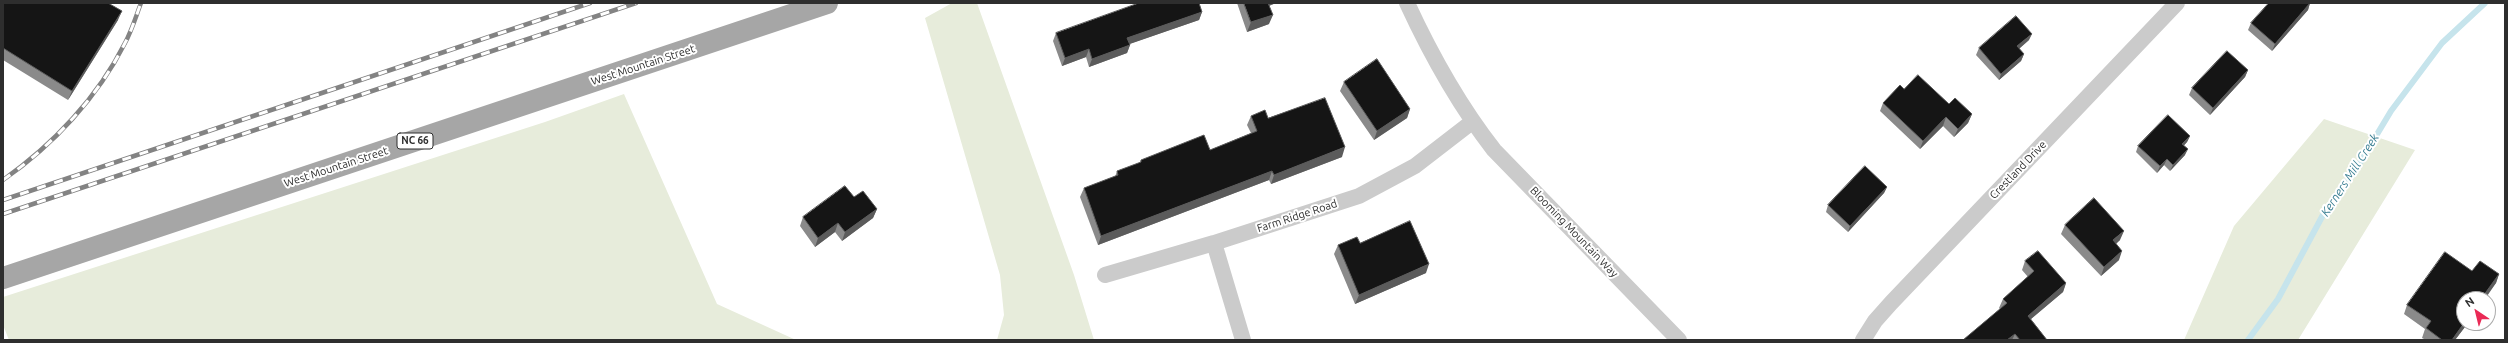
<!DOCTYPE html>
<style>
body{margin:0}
#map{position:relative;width:2508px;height:343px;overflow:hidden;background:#fff;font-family:Ubuntu,sans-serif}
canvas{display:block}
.frame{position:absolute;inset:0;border:4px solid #2e2e2e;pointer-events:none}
.north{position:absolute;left:2456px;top:291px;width:40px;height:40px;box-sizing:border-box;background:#fff;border:1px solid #ababab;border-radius:50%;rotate:325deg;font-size:11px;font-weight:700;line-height:16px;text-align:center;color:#2e2e2e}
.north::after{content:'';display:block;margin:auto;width:14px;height:18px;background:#ea2a56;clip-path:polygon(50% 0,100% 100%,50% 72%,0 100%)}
</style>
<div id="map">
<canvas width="2508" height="343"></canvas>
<div class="frame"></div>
<div class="north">N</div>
</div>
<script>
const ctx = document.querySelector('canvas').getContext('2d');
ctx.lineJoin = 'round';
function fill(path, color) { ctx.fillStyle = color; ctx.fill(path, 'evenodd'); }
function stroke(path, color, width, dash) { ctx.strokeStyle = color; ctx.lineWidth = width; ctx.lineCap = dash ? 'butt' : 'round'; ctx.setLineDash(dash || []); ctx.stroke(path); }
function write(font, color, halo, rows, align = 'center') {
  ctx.font = font + ' Ubuntu,sans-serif'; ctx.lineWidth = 4; ctx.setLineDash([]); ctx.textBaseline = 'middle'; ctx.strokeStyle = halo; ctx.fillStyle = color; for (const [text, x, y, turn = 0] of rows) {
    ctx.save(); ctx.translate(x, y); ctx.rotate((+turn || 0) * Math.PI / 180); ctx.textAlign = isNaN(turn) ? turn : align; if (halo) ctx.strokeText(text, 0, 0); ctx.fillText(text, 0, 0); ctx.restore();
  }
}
const green = new Path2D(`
 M952,3H977L1074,275L1094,340H997L1004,315L1000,275L925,18Z
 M624,94L717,304L796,340H9L3,325V297L545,122Z
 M2324,119L2415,150L2298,340H2184L2234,226Z`);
const stream = new Path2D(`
 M2248,340L2278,299L2324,213L2355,171L2391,111L2442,43L2485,3`);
const minor = new Path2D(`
 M1407,3C1431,55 1458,104 1494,150L1679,340
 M1214,243L1243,340
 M1105,275L1214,243L1359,196L1415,166L1472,122
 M1863,340L1875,321L1891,303L2177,3`);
const primary = new Path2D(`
 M3,278L827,3`);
const rail = new Path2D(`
 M3,180C53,145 98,97 125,43C132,30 136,16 141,3
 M3,200L590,3
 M3,214L636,3`);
const wall = new Path2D(`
 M3,3L118,20L68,100L3,60Z
 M1237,3H1276L1269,6V24L1247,32Z
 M2310,3L2308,10L2272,51L2248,30L2251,23Z
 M1202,12L1199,20L1129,44L1130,45L1127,53L1089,67L1086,57L1062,66L1053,41L1056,33Z
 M2029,40L2019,49L2024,54L2021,61L1999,80L1976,55L1979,48Z
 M2248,70L2245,77L2210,115L2189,95L2192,88Z
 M1344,82L1410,109L1407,118L1374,140L1340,91Z
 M1904,89L1949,104L1972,114L1968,123L1954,137L1943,126L1920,149L1880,111L1883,103Z
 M1251,116L1268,118L1342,157L1271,184L1269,180L1098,245L1080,197L1084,188L1115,177L1117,171L1140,163L1141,160L1210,150L1251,133L1247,125Z
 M2190,136L2187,142L2184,145L2185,155L2170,171L2164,165L2157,173L2136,152L2138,146Z
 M1887,187L1884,193L1848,232L1826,212L1828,205Z
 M854,197L877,209L873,218L842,241L835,232L815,247L800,226L803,217Z
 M2065,225L2120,240L2116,244L2119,260L2101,276L2061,234Z
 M1360,243L1426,273L1355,304L1334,254L1338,245Z
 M2025,261L2066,283L2063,292L2031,319L2047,340H1963L2000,309L1999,308L2003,299L2028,277L2022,270Z
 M2472,271L2499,274L2496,283L2464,323H2468L2455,340H2426L2422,338L2425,329L2404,314L2407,305Z`);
const shadedWall = new Path2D(`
 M1265,3H1276L1263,8Z
 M2310,3L2308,10L2272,51L2275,44Z
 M122,11L118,20L68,100L72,91Z
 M1202,12L1199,20L1124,46L1127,38Z
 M1273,15L1269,24L1247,32L1251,22Z
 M2032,34L2029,40L2014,53L2017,46Z
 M1130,45L1127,53L1089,67L1092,59Z
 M1089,49L1086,57L1062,66L1065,58Z
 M2024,54L2021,61L1999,80L2001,74Z
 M2248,70L2245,77L2210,115L2213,108Z
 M1410,109L1407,118L1374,140L1377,131Z
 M1972,114L1968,123L1954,137L1958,129Z
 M1946,117L1943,126L1920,149L1923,141Z
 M2190,136L2187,142L2180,150L2182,144Z
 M1345,147L1342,157L1271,184L1274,175Z
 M2188,149L2185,155L2170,171L2173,165Z
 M2167,159L2164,165L2157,173L2160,166Z
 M1272,171L1269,180L1098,245L1101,236Z
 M1887,187L1884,193L1848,232L1850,226Z
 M877,209L873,218L842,241L845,232Z
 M838,223L835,232L815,247L818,238Z
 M2124,231L2120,240L2109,250L2113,240Z
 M2122,251L2119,260L2101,276L2104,267Z
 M1429,264L1426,273L1355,304L1359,295Z
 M2499,274L2496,283L2485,299H2481Z
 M2066,283L2063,292L2025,324L2028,316Z
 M2464,323H2468L2455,340H2452Z
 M2015,334L2012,340H2007Z`);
const building = new Path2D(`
 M3,3H108L122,11L72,91L3,48Z
 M1139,3H1199L1202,12L1127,38L1130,45L1092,59L1089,49L1065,58L1056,33Z
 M1244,3H1268L1273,15L1251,22Z
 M2269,3H2310L2275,44L2251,23Z
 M2016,16L2032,34L2017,46L2024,54L2001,74L1979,48Z
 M2227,51L2248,70L2213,108L2192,88Z
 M1377,59L1410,109L1377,131L1344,82Z
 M1918,75L1949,104L1955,98L1972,114L1958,129L1946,117L1923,141L1883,103L1900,85L1904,89Z
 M1325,98L1345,147L1274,175L1272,171L1101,236L1084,188L1118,175L1117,171L1141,162V160L1204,135L1210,150L1257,131L1251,116L1265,110L1268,118Z
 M2168,115L2190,136L2182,144L2188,149L2173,165L2167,159L2160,166L2138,146Z
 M1865,166L1887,187L1850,226L1828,205Z
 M845,186L854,197L863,191L877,209L845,232L838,223L818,238L803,217Z
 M2094,198L2124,231L2113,240L2122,251L2104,267L2065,225Z
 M1410,221L1429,264L1359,295L1338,245L1357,237L1360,243Z
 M2038,251L2066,283L2028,316L2047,340H2020L2015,334L2007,340H1963L2007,303L2003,299L2034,271L2025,261Z
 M2445,252L2472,271L2480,261L2499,274L2481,299H2464V323L2452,340H2442L2426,328L2431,321L2407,305Z`);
const shields = [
 [415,141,36]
];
const shieldNames = [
 ["NC 66",415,141]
];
const streetNames = [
 ["West Mountain Street",643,65,-18],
 ["West Mountain Street",336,167,-18],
 ["Crestland Drive",2018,170,-46],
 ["Farm Ridge Road",1297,216,-18],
 ["Blooming Mountain Way",1574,232,46]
];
const waterNames = [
 ["Kerners Mill Creek",2350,175,-57]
];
fill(green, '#e7ecdb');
stroke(stream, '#c6e4ec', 6);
stroke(minor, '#cbcbcb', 16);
stroke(primary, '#a6a6a6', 22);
stroke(rail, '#838383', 4.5);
stroke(rail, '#fff', 3, [9]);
fill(wall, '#8a8a8a');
fill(shadedWall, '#5b5b5b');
fill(building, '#151515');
stroke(building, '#5b5b5b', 1);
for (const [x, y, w] of shields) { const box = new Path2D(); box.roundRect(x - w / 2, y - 8, w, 16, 3); ctx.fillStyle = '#fff'; ctx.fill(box); stroke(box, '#2e2e2e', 1); }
write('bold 10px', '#2e2e2e', null, shieldNames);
write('11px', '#2e2e2e', '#fff', streetNames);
write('italic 12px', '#397e92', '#fff', waterNames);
</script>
